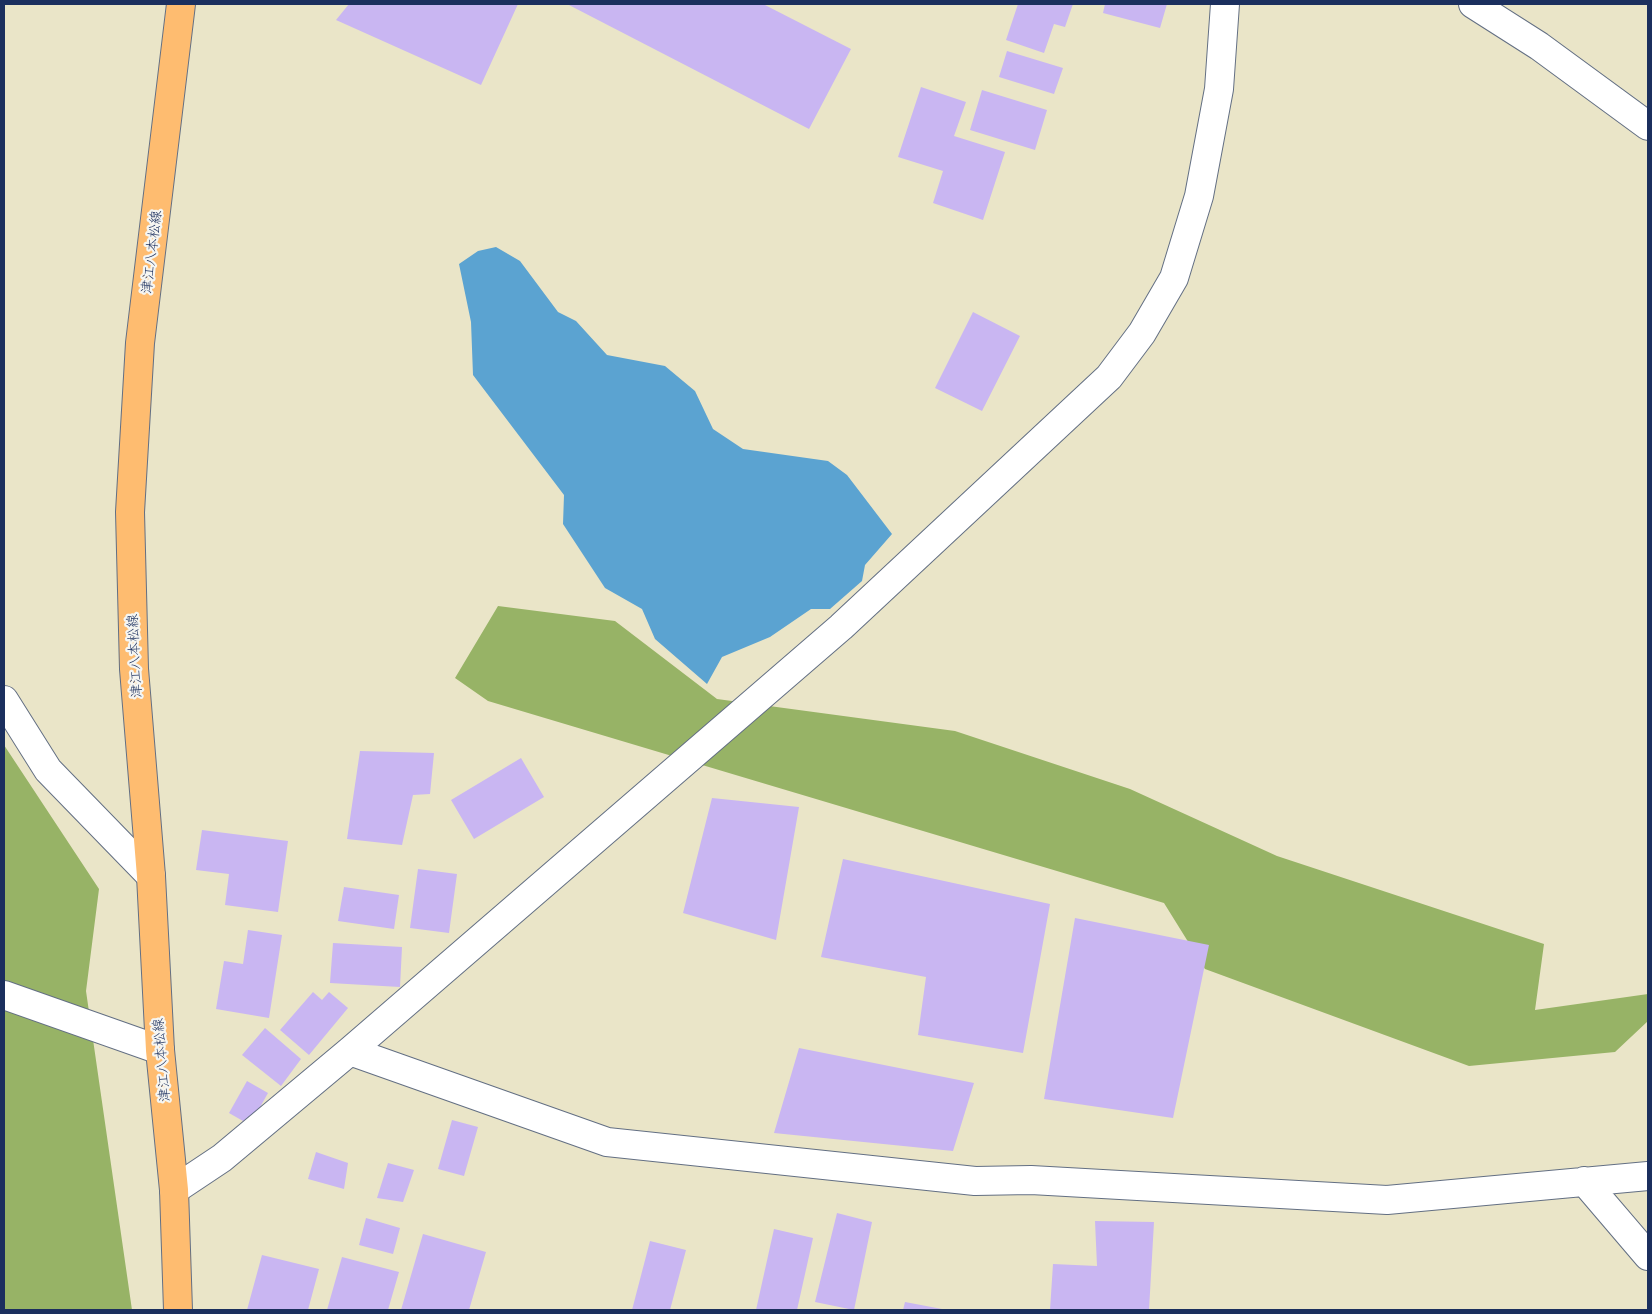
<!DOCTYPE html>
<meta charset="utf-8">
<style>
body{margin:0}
#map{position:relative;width:1652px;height:1314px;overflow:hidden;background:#eae5c8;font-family:"Comic Neue",sans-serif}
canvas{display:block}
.frame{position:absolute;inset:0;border:5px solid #1b2f5e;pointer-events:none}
</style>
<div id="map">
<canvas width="1652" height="1314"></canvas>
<div class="frame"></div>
</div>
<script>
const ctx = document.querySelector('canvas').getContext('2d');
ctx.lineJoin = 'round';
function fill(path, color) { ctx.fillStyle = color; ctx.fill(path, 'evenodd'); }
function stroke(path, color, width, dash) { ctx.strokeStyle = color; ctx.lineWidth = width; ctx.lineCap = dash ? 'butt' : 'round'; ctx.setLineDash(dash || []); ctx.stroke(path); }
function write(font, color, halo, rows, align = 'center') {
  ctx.font = font + ' "Comic Neue","Klee One",sans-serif'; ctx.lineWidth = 4.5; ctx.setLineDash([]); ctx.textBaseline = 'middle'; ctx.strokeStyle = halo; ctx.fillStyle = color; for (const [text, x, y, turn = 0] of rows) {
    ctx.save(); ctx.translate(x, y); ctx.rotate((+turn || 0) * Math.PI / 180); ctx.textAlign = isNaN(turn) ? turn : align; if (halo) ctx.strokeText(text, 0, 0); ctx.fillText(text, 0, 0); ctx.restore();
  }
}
const forest = new Path2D(`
 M498,606L615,621L717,699L955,731L1130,789L1277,856L1544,944L1535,1010L1648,994V1021L1615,1052L1469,1066L1205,969L1164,903L488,701L455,678Z
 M4,745L99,889L86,991L132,1310H4Z`);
const water = new Path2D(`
 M496,247L520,261L558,312L576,321L607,355L665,366L695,391L713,429L743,449L828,461L847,475L892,534L865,565L862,581L830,609H811L770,637L722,657L707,684L655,639L642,609L605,588L563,524L564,495L473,375L471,322L459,264L478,251Z`);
const building = new Path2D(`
 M349,4H518L481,85L336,20Z
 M567,4H763L851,49L809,129Z
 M1018,4H1073L1065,27L1054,24L1044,53L1006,40Z
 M1105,4H1167L1160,28L1103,13Z
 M1007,51L1063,68L1054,94L999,77Z
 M921,87L966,102L954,136L1005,152L983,220L933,203L943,171L898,157Z
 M982,90L1047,110L1035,150L970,130Z
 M973,312L1020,336L982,411L935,388Z
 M360,751L434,753L430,794L413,795L402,845L347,839Z
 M521,758L544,797L474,839L451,800Z
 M712,798L799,807L776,940L683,913Z
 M202,830L288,841L278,912L225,905L229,874L196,870Z
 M843,859L1050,904L1023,1053L918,1035L926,977L821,957Z
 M418,869L457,874L449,933L410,928Z
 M344,887L399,895L394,929L338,921Z
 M1075,918L1209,945L1173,1118L1044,1099Z
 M248,930L282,935L269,1018L216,1009L224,961L243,964Z
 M333,943L402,947L400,987L330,983Z
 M313,992L322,1000L329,992L348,1008L309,1055L280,1030Z
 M265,1028L301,1059L281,1086L242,1055Z
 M799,1048L974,1083L953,1151L774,1133Z
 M247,1081L268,1093L250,1125L229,1113Z
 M452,1120L478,1127L464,1176L438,1169Z
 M316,1152L348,1163L344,1189L308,1179Z
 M388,1163L414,1170L403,1202L377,1198Z
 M837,1213L872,1222L854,1310L815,1302Z
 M366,1218L400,1228L393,1254L359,1245Z
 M1095,1221L1154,1222L1149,1310H1050L1053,1264L1097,1266Z
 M774,1229L813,1238L797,1310H756Z
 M423,1234L486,1252L469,1310H401Z
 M650,1241L686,1250L670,1310H632Z
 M262,1255L319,1269L308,1310H247Z
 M342,1257L399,1272L388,1310H327Z
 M905,1302L942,1309V1310H903Z`);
const minor = new Path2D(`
 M1473,4L1539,46L1648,126
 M4,700L48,770L151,876
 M4,995L160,1050
 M350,1051L607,1142L975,1181L1031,1180L1387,1200L1648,1176
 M1584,1181L1648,1256
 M174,1190L222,1158L350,1051L841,627L1109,377L1142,333L1174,278L1199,196L1219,89L1225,4`);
const major = new Path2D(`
 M178,1310L174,1190L160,1050L151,876L134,669L130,512L140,343L181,4`);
const streetNames = [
 ["津江八本松線",152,252,-83],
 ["津江八本松線",135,656,-93],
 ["津江八本松線",162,1060,-95]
];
fill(forest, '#97b366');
fill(water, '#5ba3d1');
fill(building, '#c9b6f2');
stroke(minor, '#636f83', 30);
stroke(major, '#636f83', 30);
stroke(minor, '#fff', 28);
stroke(major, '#febc70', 28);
write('14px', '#1b2f5e', '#f6f6f2', streetNames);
</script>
